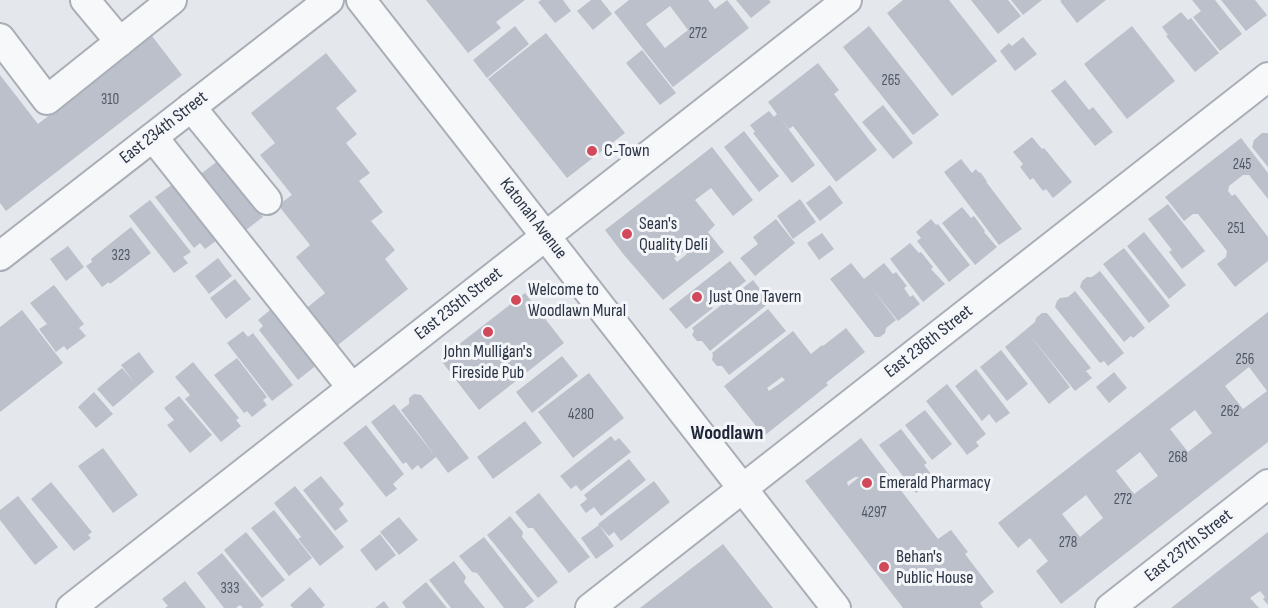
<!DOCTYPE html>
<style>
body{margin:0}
canvas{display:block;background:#e4e7ec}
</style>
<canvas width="1268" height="608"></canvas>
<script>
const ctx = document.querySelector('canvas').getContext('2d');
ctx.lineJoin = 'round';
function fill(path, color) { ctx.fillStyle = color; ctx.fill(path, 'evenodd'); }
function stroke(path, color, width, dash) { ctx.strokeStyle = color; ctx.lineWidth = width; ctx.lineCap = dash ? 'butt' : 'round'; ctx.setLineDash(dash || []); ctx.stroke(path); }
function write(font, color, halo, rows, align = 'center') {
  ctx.font = font + ' "Sofia Sans Condensed",sans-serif'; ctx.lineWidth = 6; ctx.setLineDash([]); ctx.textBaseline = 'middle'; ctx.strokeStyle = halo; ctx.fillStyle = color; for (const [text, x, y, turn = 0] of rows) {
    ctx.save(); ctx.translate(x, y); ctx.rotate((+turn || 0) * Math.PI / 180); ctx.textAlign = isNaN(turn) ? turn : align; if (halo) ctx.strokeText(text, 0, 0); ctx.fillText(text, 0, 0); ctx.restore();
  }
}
const building = new Path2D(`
 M426,0H525L496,22L501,28L468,53Z
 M541,0H563L571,11L555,23L538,2Z
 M591,0H601L612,14L593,30L577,11Z
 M629,0H708L715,9L727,0L749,28L673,87L614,12ZM670,6L688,30L665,48L646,24Z
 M736,0H769L771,2L751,18Z
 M903,0H949L997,61L952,96L887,13Z
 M971,0H1008L1021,16L998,34Z
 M1011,0H1042L1023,15Z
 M1062,0H1106L1077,23L1060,1Z
 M1192,0H1215L1242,34L1220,51L1193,17L1201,11Z
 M1221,0H1255L1267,15L1246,31Z
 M1181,12L1188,20L1191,18L1219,53L1195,72L1166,36L1168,35L1162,27Z
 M515,26L529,44L487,78L473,60Z
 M869,26L939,115L913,135L843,47Z
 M1132,26L1175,81L1127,119L1084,64Z
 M546,33L625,133L567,178L488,79Z
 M152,36L182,75L6,211L0,203V75L38,124Z
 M1023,37L1037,54L1015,71L1000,51L1009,43L1012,46Z
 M642,50L676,93L660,105L626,63Z
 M326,53L357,91L336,108L357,134L346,143L370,173L359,181L383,212L371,221L395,250L385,259L408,289L333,349L303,311L325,293L296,257L310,245L278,205L292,195L260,155L275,143L251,113Z
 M818,63L839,90L834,94L877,150L836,182L793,126L789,129L779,116L815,165L792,183L753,133L755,132L750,125L769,111L774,117L777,114L768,102Z
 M1065,80L1089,110L1093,107L1113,132L1095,146L1051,91Z
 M883,105L913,143L893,159L862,122Z
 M744,131L779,176L759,192L724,147Z
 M1262,133H1268V167L1252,147L1254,140Z
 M1032,137L1042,149L1044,148L1072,182L1053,198L1046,189L1043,191L1033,178L1030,180L1020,167L1023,164L1013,152Z
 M1241,138L1268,173V199L1249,175H1243L1229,186L1228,191L1232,196L1235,194L1268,237V261L1235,287L1217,264L1226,257L1227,251L1198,214H1193L1184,221L1165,197Z
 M712,147L753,200L733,216L711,188L695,200L715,225L708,232L724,252L663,300L624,255L605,230ZM684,251L687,254L677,262L674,258Z
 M961,159L972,173L976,169L978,172L981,173L986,180L987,183L1022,229L999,245L944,172Z
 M219,160L263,217L242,233L198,176Z
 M177,181L220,238L205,249L200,243L194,248L155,197Z
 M830,185L843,203L820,221L806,203Z
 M800,199L816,222L793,239L777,216Z
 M150,200L191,252L183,257L188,263L174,273L129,216Z
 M1168,204L1205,251L1182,269L1169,252L1172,250L1148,219Z
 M962,207L971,218L974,216L985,231L984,232L997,247L975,265L942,223Z
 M776,219L795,243L755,276L740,258L758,244L753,237Z
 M931,219L936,225L938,224L970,265L949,282L917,241L921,238L916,232Z
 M131,227L151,253L110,284L109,282L102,287L86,266L92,262L91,259Z
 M1144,232L1186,285L1169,299L1127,246Z
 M822,233L834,249L819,260L807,243Z
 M910,243L919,253L921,252L933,267L931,269L945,284L923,302L890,259Z
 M68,246L84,267L66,281L50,259Z
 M1124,248L1170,306L1149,323L1103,264Z
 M218,258L232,276L209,294L195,276Z
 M730,261L746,281L722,300L720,296L710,304L713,308L686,329L669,309Z
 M851,263L864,279L884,263L893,274L896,272L907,286L904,288L910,297L913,295L920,304L898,321L871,287L896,320L886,328L885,333L880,337H875L830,279Z
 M1100,271L1145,328L1133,338L1131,336L1124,342L1080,287L1082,281L1087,277H1092Z
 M235,279L251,299L226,319L210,298Z
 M753,280L770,302L710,351L702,341H697L692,335L694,331L692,328Z
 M54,285L84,324L79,328L86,336L67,350L64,346L56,352L39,329L47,324L30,303Z
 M1075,291L1124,353L1108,366L1104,361L1100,363L1055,307L1057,301L1060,298L1068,297Z
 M525,293L564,343L479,410L440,359Z
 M275,306L319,363L298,380L259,330L263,326L258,320Z
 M768,309L786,331L729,375L722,366H717L712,360L713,355L712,353Z
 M22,310L63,363L0,412V327Z
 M1268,312V442L1061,604L1036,571L1048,561L1044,556L1030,538L1018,548L998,523ZM1249,367L1267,391L1243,409L1225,386ZM1195,410L1212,433L1188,452L1170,429ZM1140,452L1158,476L1134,494L1116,471ZM1086,495L1103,518L1080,537L1062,514Z
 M1042,313H1047L1091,368L1086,371L1092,378L1075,391L1029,334L1070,387L1049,404L1005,347L1035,322L1036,318Z
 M846,328L865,352L826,383L828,385L764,436L724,386L793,331L811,354L822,345L823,346ZM782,377L785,380L769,391L767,388Z
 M243,331L248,337L253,333L293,385L272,401L227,343Z
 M1001,350L1028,384L1007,401L980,367Z
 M139,352L154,372L113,407L97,389L122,368L134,382L121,365Z
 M562,356L578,376L532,413L516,392Z
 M237,358L267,397L263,400L267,405L252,417L247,411L244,413L214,375Z
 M193,362L239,418L236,420L241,426L221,442L185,399L190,395L175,377Z
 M976,369L1010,413L996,423L989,414L982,421L955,386Z
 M1114,372L1127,388L1109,403L1096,387Z
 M589,373L624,418L573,458L538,412Z
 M947,384L986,434L976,442L979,446L967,455L926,401Z
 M94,392L113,414L96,428L78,407Z
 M414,394L421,395L469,458L448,473L401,410L409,404V398Z
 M179,396L212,435L190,453L167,425L174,420L164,408Z
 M394,404L436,457L421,469L418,465L412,470L406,462L403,464L371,422Z
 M925,410L952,444L932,460L905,425Z
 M525,421L542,443L493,479L477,457Z
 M366,425L404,474L393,484L397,489L386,497L343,443Z
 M901,429L927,463L924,465L934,478L916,493L879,445Z
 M611,436L615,441L619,438L631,452L581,491L576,485L571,489L560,476Z
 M861,438L938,539L951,530L968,552L965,554L994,592L980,603L983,608H903L805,481ZM855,477H859L848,486L847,482Z
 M103,448L138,495L113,513L78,466Z
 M629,459L646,480L601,516L594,507L586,513L580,505L587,499L584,495Z
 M321,476L344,504L339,509L348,521L335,531L303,490Z
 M654,481L670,502L621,541L614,532L609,536L598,524Z
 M51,482L92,532L88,535L91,538L74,551L31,499Z
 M295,486L344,547L320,566L298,539L301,537L274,503Z
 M539,493L590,557L569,573L533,528H528L515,512Z
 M18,496L58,547L35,565L0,520V510Z
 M274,510L312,558L289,576L251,528Z
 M510,516L523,532L522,537L558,582L538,598L487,535Z
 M399,517L418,540L399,555L380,532Z
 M599,525L614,546L596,559L581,538Z
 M246,532L285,580L262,598L224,550Z
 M1268,532V605L1263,599L1265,597L1260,591L1250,598L1259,608H1171Z
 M380,534L396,555L376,571L360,550Z
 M484,537L534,601L525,608H504L477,573L472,572L459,556Z
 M723,544L773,608H640Z
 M222,553L264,605L260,608H243L240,605L236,608H224L197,573Z
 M454,561L466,577L464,582L485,608H451L429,580Z
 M185,581L206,608H165L168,606L162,599Z
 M426,582L447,608H406L402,602Z
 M310,587L325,605L322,608H293L290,605Z
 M384,601L389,608H375Z`);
const minor = new Path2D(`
 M85,0L120,42
 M361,0L836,608
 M0,38L47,100L172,0
 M191,107L267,200
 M153,137L352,388
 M0,256L329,0
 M71,608L847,0
 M590,608L1268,77
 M1110,608L1268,484`);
const markers = [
 [592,151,6,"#d1495b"],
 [627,234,6,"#d1495b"],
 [697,297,6,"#d1495b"],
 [516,300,6,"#d1495b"],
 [488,332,6,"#d1495b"],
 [867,483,6,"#d1495b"],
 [884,567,6,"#d1495b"]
];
const numberNames = [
 ["272",698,34],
 ["265",891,81],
 ["310",110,100],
 ["245",1242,165],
 ["251",1236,229],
 ["323",121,256],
 ["256",1245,360],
 ["262",1230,412],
 ["4280",581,415],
 ["268",1178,458],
 ["272",1123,500],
 ["4297",874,513],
 ["278",1068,543],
 ["333",230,589]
];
const streetNames = [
 ["East 234th Street",164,128,-38],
 ["Katonah Avenue",533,219,52],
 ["East 235th Street",459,304,-38],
 ["East 236th Street",929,342,-38],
 ["East 237th Street",1189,546,-38]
];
const poiNames = [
 ["C-Town",604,151],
 ["Sean's",639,224],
 ["Quality Deli",639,245],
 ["Welcome to",528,290],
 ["Woodlawn Mural",528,311],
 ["Just One Tavern",709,297],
 ["John Mulligan's",488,352,"center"],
 ["Fireside Pub",488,373,"center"],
 ["Emerald Pharmacy",879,483],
 ["Behan's",896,557],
 ["Public House",896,578]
];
const neighbourhoodNames = [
 ["Woodlawn",727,434]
];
fill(building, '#bbc0ca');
stroke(minor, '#a9aeb7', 32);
stroke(minor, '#f7f8fa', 28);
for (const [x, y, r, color] of markers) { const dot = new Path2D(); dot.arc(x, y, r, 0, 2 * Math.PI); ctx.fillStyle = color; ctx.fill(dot); stroke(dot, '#f4f6f9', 2); }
write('15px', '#4f5766', null, numberNames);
write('18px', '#2b3445', '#f4f6f9', streetNames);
write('18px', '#2b3445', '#f4f6f9', poiNames, 'left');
write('bold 20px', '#1d2536', '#f4f6f9', neighbourhoodNames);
</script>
